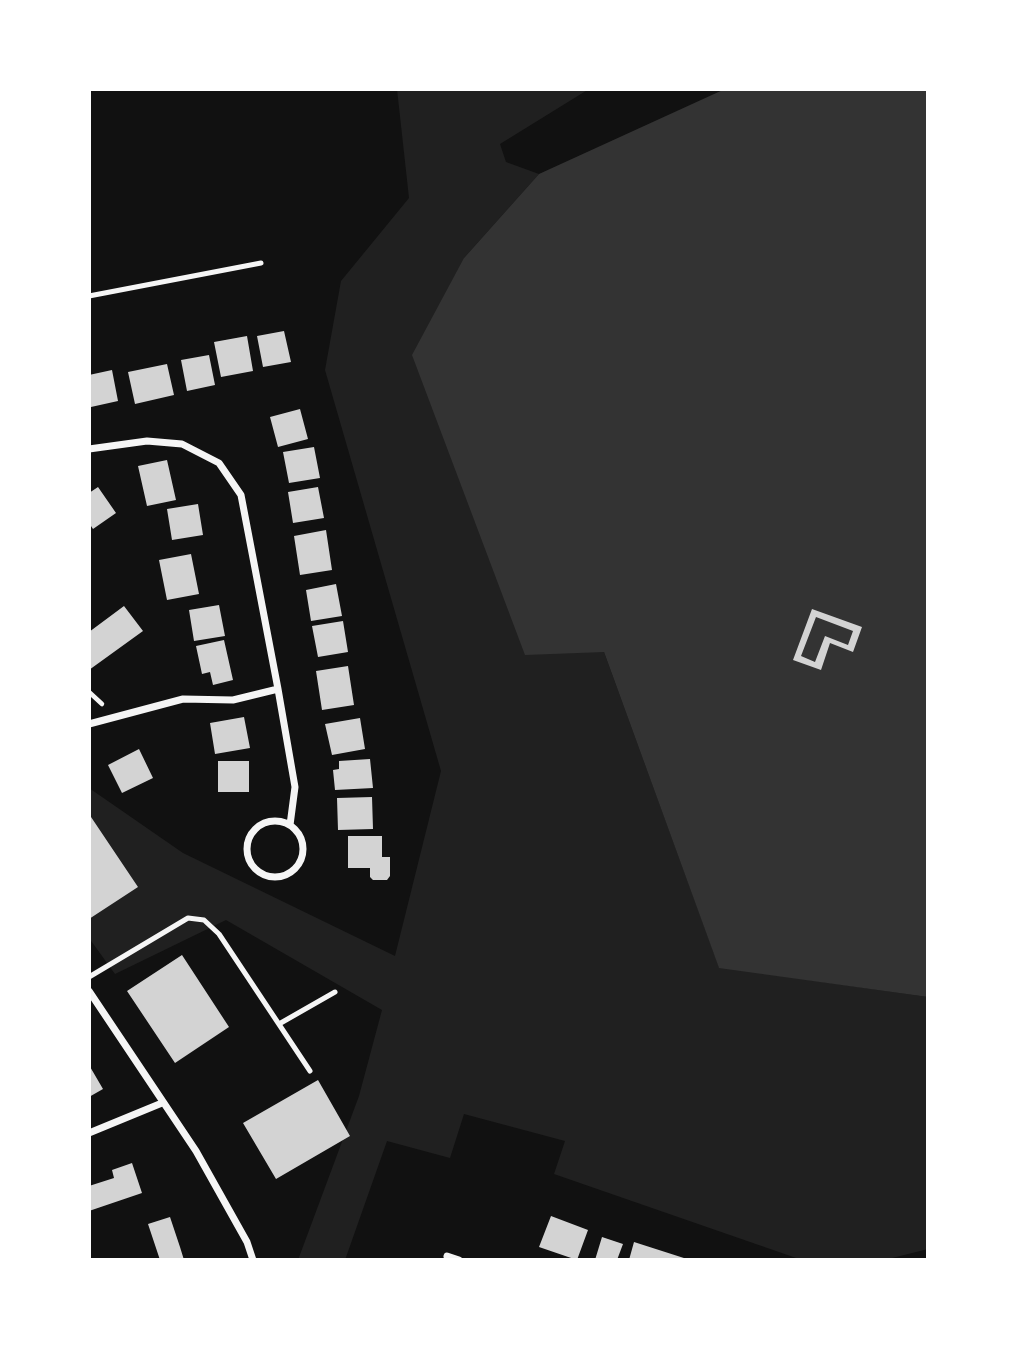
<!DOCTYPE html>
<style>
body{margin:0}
#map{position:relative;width:1017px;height:1349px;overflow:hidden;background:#111;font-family:"Public Sans",sans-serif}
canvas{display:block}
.frame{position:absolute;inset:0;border:91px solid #fff;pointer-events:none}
</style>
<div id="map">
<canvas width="1017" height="1349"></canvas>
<div class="frame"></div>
</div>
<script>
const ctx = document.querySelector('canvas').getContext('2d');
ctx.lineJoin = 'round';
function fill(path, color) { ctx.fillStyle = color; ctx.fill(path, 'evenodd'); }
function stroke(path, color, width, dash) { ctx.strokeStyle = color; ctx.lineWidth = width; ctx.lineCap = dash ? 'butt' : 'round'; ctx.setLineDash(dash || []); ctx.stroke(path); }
const green = new Path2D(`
 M397,89H589L500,144L506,162L539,174L464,258L604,652L719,967L928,997V1249L884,1260H802L554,1174L565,1141L464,1114L450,1158L387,1141L345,1260H298L359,1096L382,1010L226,920L115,974L89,938V788L183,853L395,956L441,771L325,370L341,281L409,198Z`);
const water = new Path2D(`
 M725,89H928V997L719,968L604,652L525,655L412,355L464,258L539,174Z`);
const building = new Path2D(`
 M284,331L291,362L263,367L257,336Z
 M247,336L253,371L221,377L214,342Z
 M209,355L215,385L187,391L181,360Z
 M167,364L174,395L135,404L128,372Z
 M112,370L118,401L91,407L89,375Z
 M300,409L308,439L278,447L270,417Z
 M314,447L320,478L289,483L283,452Z
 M167,460L176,500L147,506L138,466Z
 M98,487L116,513L93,529L89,523V493Z
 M318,487L324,518L293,523L288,492Z
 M198,504L203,535L172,540L167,509Z
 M326,530L332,570L300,575L294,536Z
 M191,554L199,594L167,600L159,560Z
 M336,584L342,616L311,621L306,590Z
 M219,605L225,636L194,641L189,610Z
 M124,606L143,631L89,670V632Z
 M812,609L862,627L853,652L830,643L821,670L793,660ZM816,617L853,631L848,645L825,636L815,662L801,656Z
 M343,621L348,652L318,657L312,626Z
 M224,640L233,680L213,685L210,672L202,674L196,646Z
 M348,666L354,705L322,710L316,671Z
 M244,717L250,748L215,754L210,723Z
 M360,718L365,749L332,755L325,724Z
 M139,749L153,778L122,793L108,765Z
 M370,759L373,788L335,790L333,770L339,769V761Z
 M218,761H249V792H218Z
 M372,797L373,829L338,830L337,798Z
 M89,814L138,887L89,919Z
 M348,836H382V857H390V876L387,880H373L370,877V868H348Z
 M182,955L229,1027L175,1063L127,991Z
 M89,1065L103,1089L89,1097Z
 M318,1080L350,1136L276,1179L243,1123Z
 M132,1163L142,1193L89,1211V1186L114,1178L112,1170Z
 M551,1216L588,1230L577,1260L539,1247Z
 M170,1217L180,1247L184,1260H160L148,1224Z
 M602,1237L623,1244L617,1260H595Z
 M634,1242L687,1259V1260H629Z`);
const path = new Path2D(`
 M89,692L102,704`);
const service = new Path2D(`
 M89,296L261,263
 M89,977L188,918L204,920L219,934L310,1071
 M279,1024L335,992`);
const minor = new Path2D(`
 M89,449L147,441L182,444L219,463L241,495L278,689L295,787L290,825
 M89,724L183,699L233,700L278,689
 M247 849a28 28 0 1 1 56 0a28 28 0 1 1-56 0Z
 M89,991L196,1151L247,1242L253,1260
 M89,1133L162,1103
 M447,1256L459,1260`);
fill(green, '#202020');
fill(water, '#333');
fill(building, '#d3d3d3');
stroke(path, '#f5f5f5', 4.5);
stroke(service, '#f5f5f5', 5);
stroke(minor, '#f5f5f5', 7);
</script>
